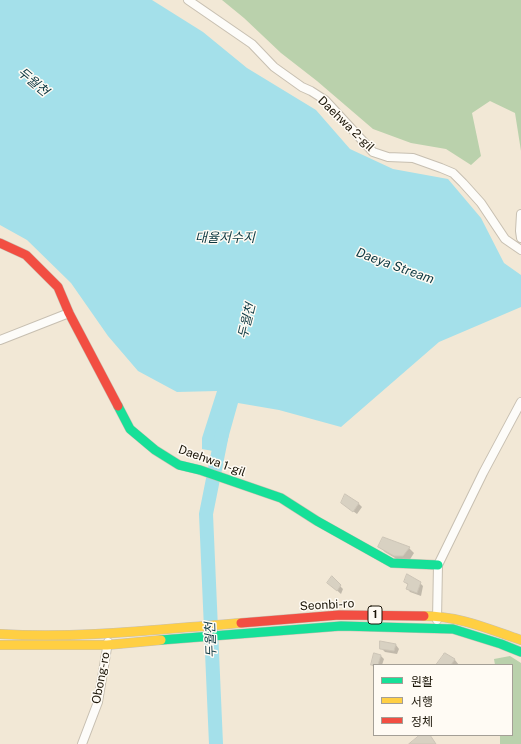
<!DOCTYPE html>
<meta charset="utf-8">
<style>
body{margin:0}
#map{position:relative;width:521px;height:744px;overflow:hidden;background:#f2e8d6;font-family:"Public Sans","Noto Sans KR",sans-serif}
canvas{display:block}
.legend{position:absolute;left:373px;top:664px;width:140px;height:72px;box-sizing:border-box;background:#fffbf4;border:1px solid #a49f96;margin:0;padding:5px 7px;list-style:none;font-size:12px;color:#1c1609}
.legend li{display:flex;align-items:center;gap:8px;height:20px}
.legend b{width:20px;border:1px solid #a49f96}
</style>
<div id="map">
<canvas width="521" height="744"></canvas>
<ul class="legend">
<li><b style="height:5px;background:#16e098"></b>원활</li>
<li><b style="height:5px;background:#ffcf43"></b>서행</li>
<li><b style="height:5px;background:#f24e42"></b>정체</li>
</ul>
</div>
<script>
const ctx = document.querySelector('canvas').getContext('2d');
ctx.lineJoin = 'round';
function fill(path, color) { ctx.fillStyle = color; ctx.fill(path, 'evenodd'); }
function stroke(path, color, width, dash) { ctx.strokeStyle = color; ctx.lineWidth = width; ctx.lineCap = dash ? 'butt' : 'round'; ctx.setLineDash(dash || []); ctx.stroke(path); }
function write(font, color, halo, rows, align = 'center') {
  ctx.font = font + ' "Public Sans","Noto Sans KR",sans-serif'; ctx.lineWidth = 3; ctx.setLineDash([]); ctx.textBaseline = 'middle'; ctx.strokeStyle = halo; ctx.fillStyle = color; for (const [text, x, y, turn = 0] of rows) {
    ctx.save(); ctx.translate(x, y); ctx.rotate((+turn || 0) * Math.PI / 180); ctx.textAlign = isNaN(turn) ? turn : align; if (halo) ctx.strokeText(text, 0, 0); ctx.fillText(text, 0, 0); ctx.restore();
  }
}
const forest = new Path2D(`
 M222,0H521V151L515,113L490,101L472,113L481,156L471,165L446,149L411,143L373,129L317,81L281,53L244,18Z
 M510,656L521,663V744H500V735H512V665H495L494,659Z`);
const water = new Path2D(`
 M0,0H152L203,32L247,68L316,110L350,149L393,169L448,179L481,218L504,263L521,275V307L439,342L341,427L279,410L238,403L224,453L202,449V438L217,391L177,392L138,371L108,336L71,283L27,240L0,225Z`);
const shadow = new Path2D(`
 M342,503H358L362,507L357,514Z
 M380,547L409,548L414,553L409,561H400L385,552Z
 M332,578L343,589L341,594L332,586Z
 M405,582L420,583L423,586L421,596L410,592L407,588L408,585Z
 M381,642L396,645L399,649L397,654L385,652L381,648Z
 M443,653L455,660L459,665H442L448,660Z
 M374,654L381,656L384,659L382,665H374V668L372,665Z`);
const river = new Path2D(`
 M216,744L206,514L222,434`);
const building = new Path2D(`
 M345,494L359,503L353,512L341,503Z
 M383,537L410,547L403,556H394L378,547Z
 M407,574L421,582L417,593L406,589L408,584L404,582Z
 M332,576L341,585L337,591L327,583Z
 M380,641L396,644L394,651L380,649Z
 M374,653L381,655L378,665H371Z
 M445,653L455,659L451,665H436Z
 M420,735H430L436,744H409Z`);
const street = new Path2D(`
 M188,0L252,44L274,67L302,87L311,91L325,100L373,152L388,157L413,158L441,168L453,173L463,183L481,203L505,239L521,250
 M521,214L520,231L521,238
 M0,340L69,313
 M437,620L438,565L483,473L521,402
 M82,744L98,702L108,642`);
const fast = new Path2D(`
 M118,406L130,429L155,450L179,465L200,470L281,498L317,521L392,563L438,565
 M161,640L341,626L453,629L501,644L521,652`);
const slow = new Path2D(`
 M424,616C460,616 488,629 521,640
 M0,634C80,639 161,629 241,623
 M0,645H107L161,640`);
const jam = new Path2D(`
 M0,243L26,255L58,287L69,313L118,406
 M241,623L339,615L424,616`);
const shields = [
 [375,615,14]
];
const shieldNames = [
 ["1",375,615]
];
const streetNames = [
 ["Daehwa 2-gil",346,124,44],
 ["Daehwa 1-gil",212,461,20],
 ["Seonbi-ro",327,605,-3],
 ["Obong-ro",101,678,-79]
];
const waterNames = [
 ["두월천",33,82,40],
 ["대율저수지",225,238],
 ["Daeya Stream",395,266,20],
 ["두월천",247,321,-76],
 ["두월천",211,640,-92]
];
fill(forest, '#bad1ac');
fill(water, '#a4e0ea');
fill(shadow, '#0003');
stroke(river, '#a4e0ea', 14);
fill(building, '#d8d1c2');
stroke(building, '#ccc4b6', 1);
stroke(street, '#c7bfb1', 10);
stroke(fast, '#c7bfb1', 10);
stroke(slow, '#c7bfb1', 10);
stroke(jam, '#c7bfb1', 10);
stroke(street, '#fdfcf9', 8);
stroke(fast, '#16e098', 9);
stroke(slow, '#ffcf43', 9);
stroke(jam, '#f24e42', 9);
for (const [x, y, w] of shields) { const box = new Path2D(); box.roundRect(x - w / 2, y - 9, w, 18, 3); ctx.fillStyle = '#fffbf4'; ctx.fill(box); stroke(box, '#1c1609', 1); }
write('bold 11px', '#1c1609', null, shieldNames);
write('12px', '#1c1609', '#fffbf4', streetNames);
write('italic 13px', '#0d3841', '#fffbf4', waterNames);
</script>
